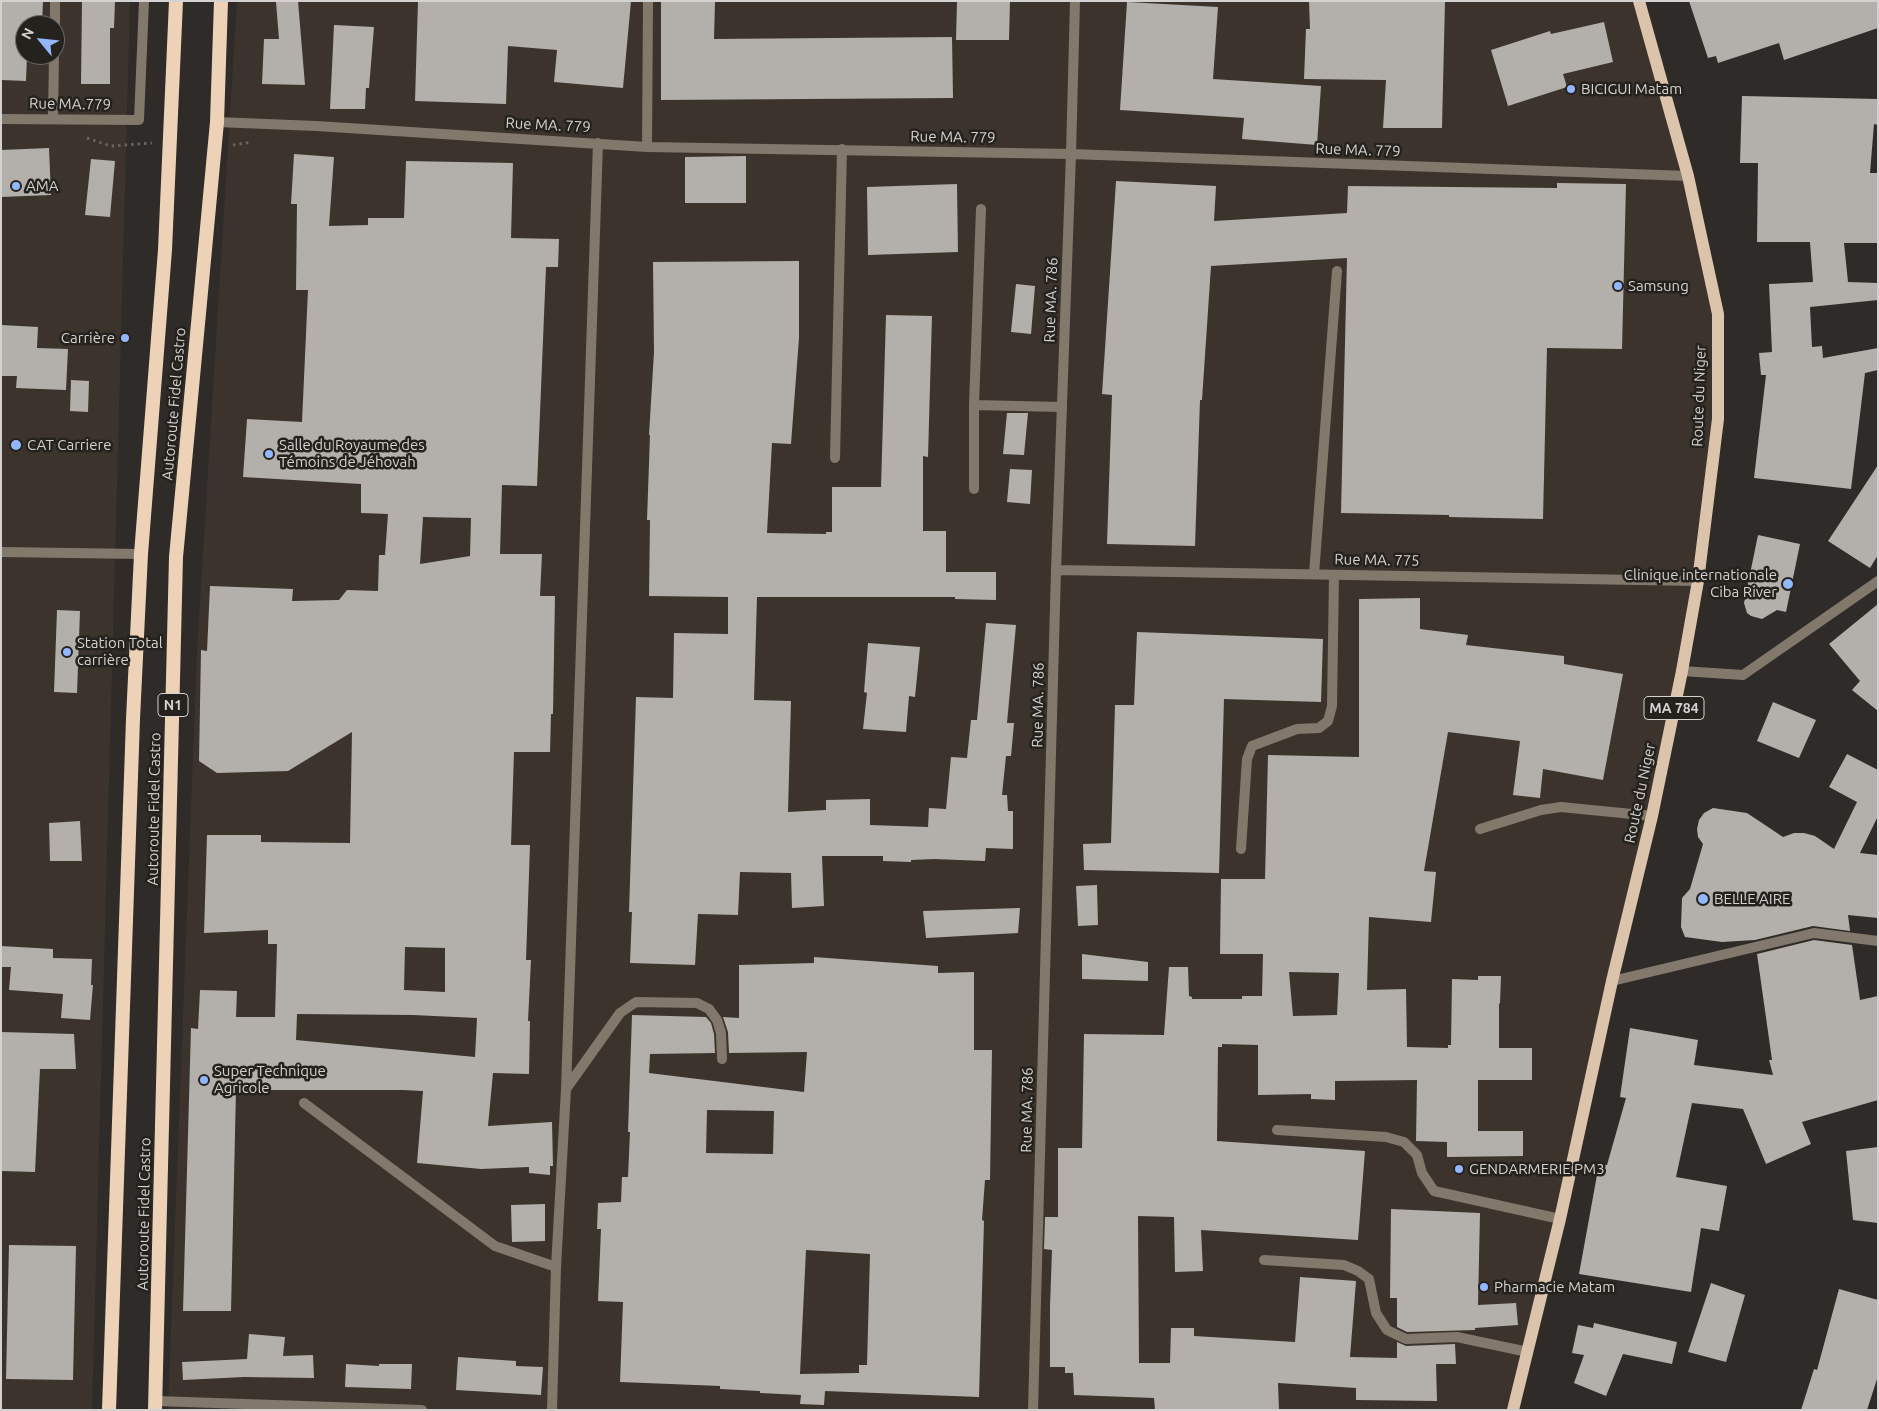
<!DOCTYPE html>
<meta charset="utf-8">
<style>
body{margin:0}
#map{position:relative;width:1879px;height:1411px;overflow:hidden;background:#2f2b28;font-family:Ubuntu,sans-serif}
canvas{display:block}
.frame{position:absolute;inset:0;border:2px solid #d4d2d0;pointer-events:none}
.north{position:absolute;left:15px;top:15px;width:50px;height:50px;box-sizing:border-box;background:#25221e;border:1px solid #6b6865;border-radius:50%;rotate:298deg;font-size:14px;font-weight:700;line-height:20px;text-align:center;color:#d4d2d0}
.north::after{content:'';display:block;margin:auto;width:18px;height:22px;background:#93b7fd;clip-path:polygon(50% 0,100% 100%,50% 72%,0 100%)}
</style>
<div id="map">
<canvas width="1879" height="1411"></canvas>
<div class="frame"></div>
<div class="north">N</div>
</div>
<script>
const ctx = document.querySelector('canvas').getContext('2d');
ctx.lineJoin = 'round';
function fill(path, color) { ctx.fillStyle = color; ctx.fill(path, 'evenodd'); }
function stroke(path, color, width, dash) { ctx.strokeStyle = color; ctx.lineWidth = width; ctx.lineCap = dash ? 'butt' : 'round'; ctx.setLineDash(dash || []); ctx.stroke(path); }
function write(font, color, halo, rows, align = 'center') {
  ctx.font = font + ' Ubuntu,sans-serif'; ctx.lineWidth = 5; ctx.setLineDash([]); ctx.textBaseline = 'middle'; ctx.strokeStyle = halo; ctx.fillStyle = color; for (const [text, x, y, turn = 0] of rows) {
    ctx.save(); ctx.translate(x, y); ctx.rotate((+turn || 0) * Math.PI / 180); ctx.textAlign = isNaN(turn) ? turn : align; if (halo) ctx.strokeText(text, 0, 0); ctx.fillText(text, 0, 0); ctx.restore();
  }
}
const built = new Path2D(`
 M1,1H130L92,1410H1ZM25,25H55V55H25Z
 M237,1H1639L1718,314V419L1682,671L1513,1410H168L197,650Z`);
const building = new Path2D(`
 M1,1H43L42,25H25V55H27L26,81L1,80Z
 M82,1H115L114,28H110V84H81Z
 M298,1L305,85L262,84L264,39H279L276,2Z
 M418,1H631L623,88L554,82L557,50L508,46L506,104L415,101Z
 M661,1H715L714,39L952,37L953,98L661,100Z
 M957,1H1010L1009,40H956Z
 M1309,1H1445L1442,128H1383L1386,80L1304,79L1306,29H1310Z
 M1689,1H1878V28L1784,60L1779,43L1718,63L1716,56L1708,58Z
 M1127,2L1218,7L1213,79L1321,86L1317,145L1242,139L1244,118L1120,110Z
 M1604,22L1613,62L1563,74L1567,87L1508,106L1491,50L1550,31L1551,34Z
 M334,25L374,27L369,88H366L365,109H330Z
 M1742,96L1878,99V125L1874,124L1870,173H1878V243H1844L1848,282L1878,283V300L1810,307L1812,347L1822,346L1823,358L1878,348V370L1865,373L1851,489L1754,478L1766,375H1761L1759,353L1772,352L1769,284L1813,282L1810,242H1757L1758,163H1740Z
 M49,148L51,195L1,197V150Z
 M294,154L334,157L329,226L368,225V218H404L406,161L513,163L511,238L559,239L558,267H546L537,486L502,485L500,554H542L540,596H555L553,714H551L550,752H514L511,845H530L526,960H531L528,1021H530L529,1074L493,1073L488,1126L552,1122L553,1166H550V1175L529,1173V1167L481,1169L417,1163L423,1091L403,1090H236L231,1311H183L191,1028L198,1029L200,990L237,991L236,1017H275L277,944H268V930L204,933L207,835H261V842L350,843L352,732L288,771L217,773L199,761L201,650L207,651L210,586L293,589L292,601L339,600L347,590L378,591L379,555H385L388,514L361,513V484L243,477L247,419L302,422L308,290H296L297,204H291ZM423,517L471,518L470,556L420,564ZM405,947L445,948V992L404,990ZM297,1014L413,1015L477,1018L475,1057L296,1040Z
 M746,156V203H685V157Z
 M91,159L115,161L110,217L85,215Z
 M1116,181L1216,186L1214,221L1347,213L1348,186L1557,188V183L1626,184L1622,349L1547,348L1543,519L1449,517V515L1341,513L1347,258L1211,266L1202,400H1200L1195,546L1107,544L1112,395L1102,394Z
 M957,184L958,252L868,255L867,187Z
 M799,261V338L791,444L772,443L767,533L826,534V532H832V487H881L886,315L932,316L928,457L923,456V531H946V572H996V600L955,599V597H757L754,700L791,701L788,812L826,810V800L870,799V825L928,827L929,808L946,809L951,757L967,758L971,720H977L986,623L1016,625L1007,723H1014L1011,756H1006L1002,795H1007L1008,811H1013V849L986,848L985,861L934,859L911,860V862L883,861V856H822L824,906L792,908L791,873L740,872L738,915L698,914L695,965L630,963L632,912H629L636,697L673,698L674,633L728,634V597L649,596L650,520H647L650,435H649L654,352L653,262Z
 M1016,284L1035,286L1031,334L1011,332Z
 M1,325L38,327L37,348L68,349L66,390L16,388L17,376H1Z
 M71,380L89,381L88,412L70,411Z
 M1007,413H1028L1024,455L1003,454Z
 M1878,465V555L1870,568L1828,541Z
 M1010,469L1032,470L1030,504L1007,502Z
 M1758,535L1800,544L1786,612L1777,610L1762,619L1751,616L1747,613L1744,603Z
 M1420,598V629L1468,635L1466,645L1564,656V664L1623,674L1603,780L1543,769L1540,798L1513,795L1520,741L1448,732L1424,871L1436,872L1431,922L1369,917L1367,990L1406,989L1407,1047L1448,1048V1045H1451L1452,979L1478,980V976H1501L1500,1003L1499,1004V1048H1532V1080H1478V1131H1523V1156L1447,1157V1142L1416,1141L1417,1080L1335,1081V1100L1311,1099V1094L1258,1095V1045L1222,1044V1047H1218L1217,1141L1365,1151L1358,1240L1201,1230L1203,1271L1175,1272L1174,1217L1138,1216L1139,1363H1170L1171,1328H1194V1336L1295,1342L1300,1277L1356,1281L1350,1357L1397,1358V1342L1406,1346L1455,1344L1456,1364H1436L1437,1401L1356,1400V1388L1278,1383L1279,1410H1155L1154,1398L1074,1395L1073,1373H1065V1367H1050V1307L1052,1250L1044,1249L1045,1217H1058V1148H1082L1084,1034L1164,1035L1169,967H1188L1189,996L1192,997V999H1242V996H1262L1263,954H1220L1221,879H1265L1268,755L1359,757V599ZM1289,972L1339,973L1337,1015L1293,1016Z
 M1878,604V711L1852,690L1860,681L1829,644Z
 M57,610L80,611L77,693L54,692Z
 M1137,632L1323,639L1321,702L1224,699L1219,873L1084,870L1083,844L1111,843L1115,705H1134Z
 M868,643L920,647L915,697L909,696L906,732L863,729L867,693L864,692Z
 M1773,702L1816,720L1799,758L1757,741Z
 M1847,754L1878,770V816L1860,853L1878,855V918L1848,915L1850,931L1813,926L1755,940L1722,942L1685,937L1681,927L1682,898L1690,889L1703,844L1698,837L1697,829L1699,820L1704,813L1713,808L1747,813L1783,837L1794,833H1804L1815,836L1834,849L1857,802L1829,787Z
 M80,821L82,861H50L49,823Z
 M1097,885L1098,925L1078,926L1076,886Z
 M1020,908L1018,933L926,938L923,911Z
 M1814,940L1852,945L1860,1000L1878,996V1100L1802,1122L1811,1144L1766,1164L1743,1109L1692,1103L1676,1177L1727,1186L1719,1231L1701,1228L1691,1292L1579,1274L1599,1164L1607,1165L1626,1098L1620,1097L1630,1028L1698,1040L1694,1065L1773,1075L1769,1060H1772L1757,954Z
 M1,946L53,949V958L92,959L91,985H93L90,1020L61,1018L63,994L9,990L11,967H1Z
 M1082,954L1148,962V981L1082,979Z
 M814,957L938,966V973L974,972V1050H992L990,1180H985L982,1220L984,1221L979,1397L825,1391L824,1405L800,1404L801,1395L760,1393V1391L720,1389V1386L620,1382L623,1302L598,1301L601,1229H597L598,1203L621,1202L622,1177H628L630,1132H628L632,1015L706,1017L711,1023L714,1034L715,1053L650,1054L649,1073L804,1092L807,1052L729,1053L728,1032L723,1017L739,1018V965L814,963ZM707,1110L774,1111L773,1154L706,1153ZM806,1250L870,1254L867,1365H859V1373L800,1374Z
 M1,1032L74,1034L76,1069H40L35,1172L1,1171Z
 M1878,1147V1223L1853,1220L1846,1151Z
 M545,1204V1241L512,1242L511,1205Z
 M1391,1209L1480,1213L1478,1305L1516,1303L1518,1325L1475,1328V1330L1407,1332L1397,1327V1298H1390Z
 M9,1245L76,1246L73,1380L6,1379Z
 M1711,1283L1745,1295L1726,1362L1688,1352Z
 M1839,1289L1878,1300V1376L1867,1410H1801L1814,1369L1817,1370Z
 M1594,1323L1677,1342L1672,1364L1623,1354L1606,1396L1574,1383L1584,1355L1572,1353L1578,1325L1593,1328Z
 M249,1334L285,1337L283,1356L313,1355L314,1378L244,1377L183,1380L182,1362L247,1359Z
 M458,1357L516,1361V1366L543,1367L541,1395L456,1390Z
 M346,1364L379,1366V1364H412L411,1389L345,1387Z`);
const path = new Path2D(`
 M87,138L110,146L152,143
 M233,145L252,142`);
const service = new Path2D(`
 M55,25V1
 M53,119L54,55
 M974,405L1062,407
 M835,458L842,149
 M974,489V405L981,209
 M1314,574L1337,271
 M1480,829L1541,810L1561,807L1652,816
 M1241,849L1247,759L1252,746L1297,729L1319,728L1328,721L1332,706L1334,575
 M566,1089L620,1013L636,1002L697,1003L709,1009L717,1020L721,1033L722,1059
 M304,1103L495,1246L556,1267
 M1277,1130L1386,1137L1404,1142L1417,1155L1422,1173L1434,1191L1560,1219`);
const minor = new Path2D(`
 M1,119L139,120L144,1
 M217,122L316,126L647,147L1071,154L1688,176
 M647,147L648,1
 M1056,570L1698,581
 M1682,671L1743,675L1878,581
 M1612,981L1814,933L1878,941
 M1264,1260L1344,1265L1358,1271L1369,1279L1376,1313L1387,1330L1406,1339L1457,1337L1528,1352
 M156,1401L422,1410
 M552,1410L556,1267L566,1089L598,143
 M1033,1410L1056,570L1071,154L1075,1`);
const tertiary = new Path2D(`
 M1,552L141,554`);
const primary = new Path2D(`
 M1513,1410L1560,1219L1612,981L1652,816L1682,671L1698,581L1718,419V314L1688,176L1639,1`);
const trunk = new Path2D(`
 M109,1410L133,719L141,554L165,250L176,1
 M155,1410L176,557L217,122L221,1`);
const markers = [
 [1571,89,5,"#93b7fd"],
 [16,186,5,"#93b7fd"],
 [1618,286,5,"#93b7fd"],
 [125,338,5,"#93b7fd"],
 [16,445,6,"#93b7fd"],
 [269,454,5,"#93b7fd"],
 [1788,584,6,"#93b7fd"],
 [67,652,5,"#93b7fd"],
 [1703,899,6,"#93b7fd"],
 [204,1080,5,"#93b7fd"],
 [1459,1169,5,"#93b7fd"],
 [1484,1287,5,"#93b7fd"]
];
const shields = [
 [173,705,30],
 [1674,708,60]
];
const shieldNames = [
 ["N1",173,705],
 ["MA 784",1674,708]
];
const poiNames = [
 ["BICIGUI Matam",1581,89],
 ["AMA",26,186],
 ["Samsung",1628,286],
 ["Carrière",115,338,"right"],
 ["CAT Carriere",27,445],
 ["Salle du Royaume des",279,445],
 ["Témoins de Jéhovah",279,462],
 ["Clinique internationale",1777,575,"right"],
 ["Ciba River",1777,592,"right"],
 ["Station Total",77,643],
 ["carrière",77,660],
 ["BELLE AIRE",1714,899],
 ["Super Technique",214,1071],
 ["Agricole",214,1088],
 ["GENDARMERIE PM3",1469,1169],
 ["Pharmacie Matam",1494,1287]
];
const streetNames = [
 ["Rue MA.779",70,104,1],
 ["Rue MA. 779",548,125,3],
 ["Rue MA. 779",953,137,1],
 ["Rue MA. 779",1358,150,2],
 ["Rue MA. 786",1051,300,-88],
 ["Route du Niger",1699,396,-88],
 ["Autoroute Fidel Castro",174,404,-85],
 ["Rue MA. 775",1377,560,1],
 ["Rue MA. 786",1038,705,-89],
 ["Route du Niger",1640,793,-78],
 ["Autoroute Fidel Castro",154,809,-89],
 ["Rue MA. 786",1027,1110,-89],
 ["Autoroute Fidel Castro",144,1214,-89]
];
fill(built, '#3c342c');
fill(building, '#b3afaa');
stroke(path, '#666260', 3, [2.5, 4]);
stroke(service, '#83786c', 10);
stroke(minor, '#83786c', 10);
stroke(tertiary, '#83786c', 10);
stroke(primary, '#dcc3ab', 12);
stroke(trunk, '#eed2b7', 14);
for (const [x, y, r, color] of markers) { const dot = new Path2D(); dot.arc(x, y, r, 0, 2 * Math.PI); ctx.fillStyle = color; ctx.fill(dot); stroke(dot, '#25221e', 2); }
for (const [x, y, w] of shields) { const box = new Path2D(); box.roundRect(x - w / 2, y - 11.5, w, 23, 4); ctx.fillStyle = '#25221e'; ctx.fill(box); stroke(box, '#d4d2d0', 1); }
write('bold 14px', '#d4d2d0', null, shieldNames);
write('15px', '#d4d2d0', '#25221e', poiNames, 'left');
write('15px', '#d4d2d0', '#25221e', streetNames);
</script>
